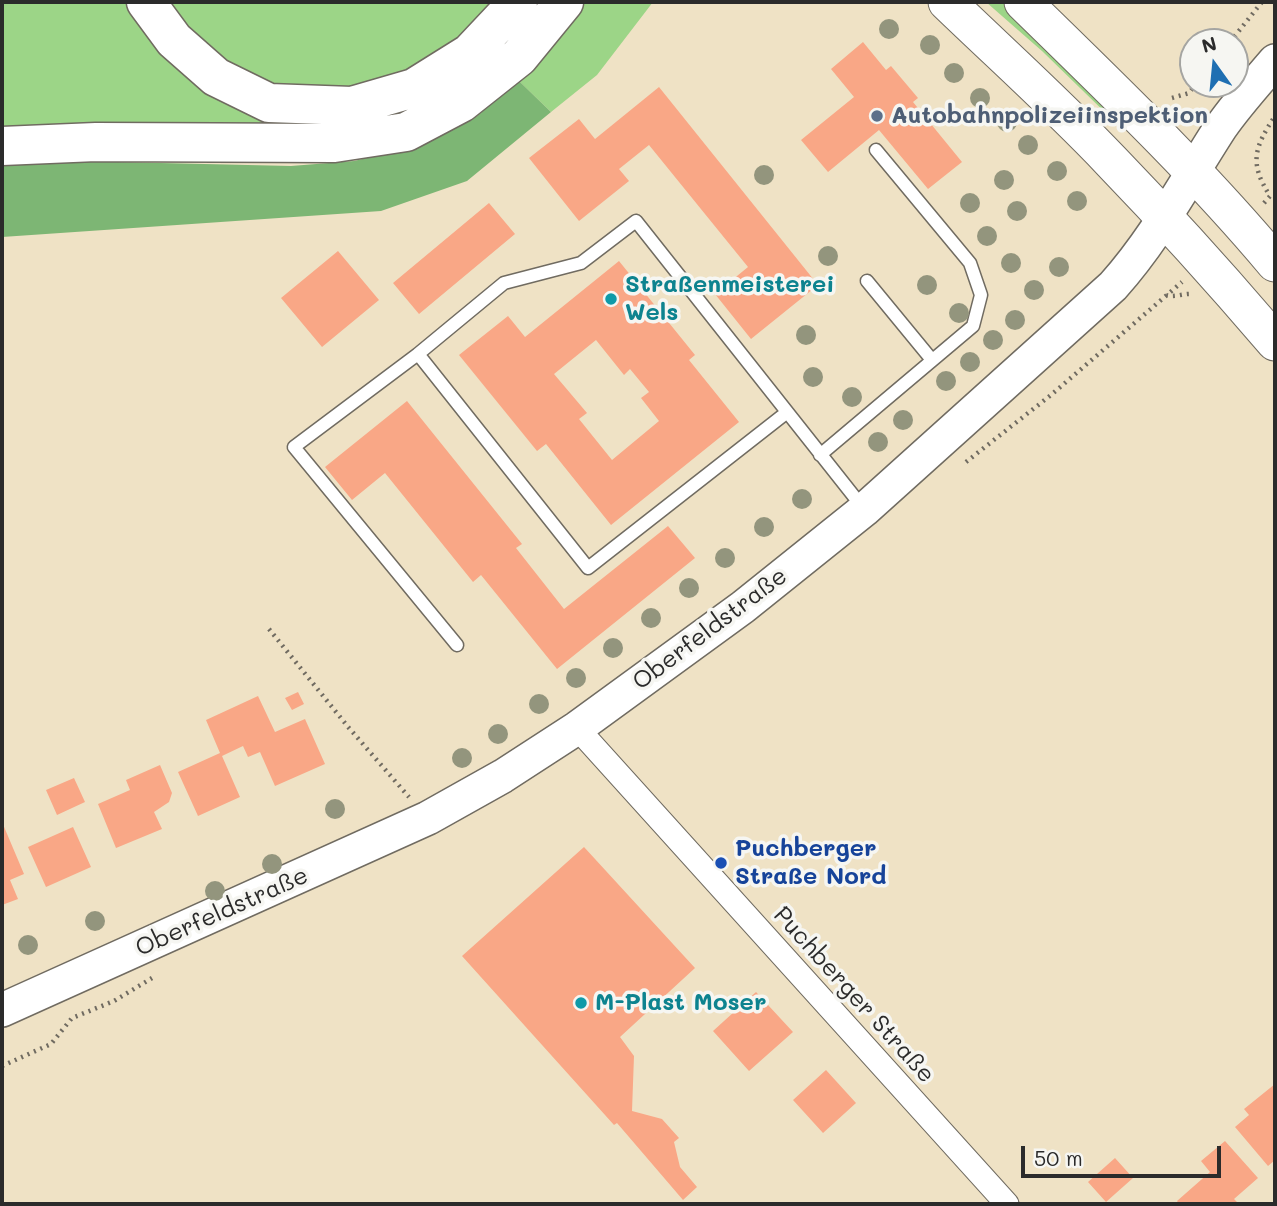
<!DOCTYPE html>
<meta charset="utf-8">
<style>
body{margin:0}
#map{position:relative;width:1277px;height:1206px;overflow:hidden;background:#efe2c5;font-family:Mali,sans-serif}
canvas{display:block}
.frame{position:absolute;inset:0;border:4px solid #2b2b2b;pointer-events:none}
.north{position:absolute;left:1179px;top:28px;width:70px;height:70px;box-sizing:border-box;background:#f6f6f2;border:2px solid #a5a5a2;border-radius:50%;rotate:345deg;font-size:19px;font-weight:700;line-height:28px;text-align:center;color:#2b2b2b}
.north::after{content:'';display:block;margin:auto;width:24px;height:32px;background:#1f6fb2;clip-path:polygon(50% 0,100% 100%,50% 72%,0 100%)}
.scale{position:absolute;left:1021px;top:1146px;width:200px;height:32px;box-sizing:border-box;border:4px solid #2b2b2b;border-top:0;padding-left:9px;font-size:21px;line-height:24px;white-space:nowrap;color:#2b2b2b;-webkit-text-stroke:5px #f6f6f2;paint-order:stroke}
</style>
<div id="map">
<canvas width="1277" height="1206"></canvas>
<div class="frame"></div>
<div class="north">N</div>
<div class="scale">50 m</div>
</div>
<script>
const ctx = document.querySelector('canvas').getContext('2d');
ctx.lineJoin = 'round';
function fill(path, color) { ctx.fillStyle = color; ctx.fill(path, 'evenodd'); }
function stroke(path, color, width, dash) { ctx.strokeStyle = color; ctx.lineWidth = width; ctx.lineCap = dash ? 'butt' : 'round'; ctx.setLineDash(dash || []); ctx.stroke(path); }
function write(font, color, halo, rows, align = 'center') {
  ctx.font = font + ' Mali,sans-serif'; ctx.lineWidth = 7; ctx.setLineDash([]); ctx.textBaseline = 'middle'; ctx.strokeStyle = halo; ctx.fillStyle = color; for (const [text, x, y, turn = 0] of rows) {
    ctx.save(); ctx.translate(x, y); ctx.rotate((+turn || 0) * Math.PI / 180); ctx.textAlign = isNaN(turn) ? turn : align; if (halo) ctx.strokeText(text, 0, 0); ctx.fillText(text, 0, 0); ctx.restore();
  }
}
const green = new Path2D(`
 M2,2H128L284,121L504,45L537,2H554L428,111L347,131L2,134Z
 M165,2H504L413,76L327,94L273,86L214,59Z
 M584,2H653L597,75L551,112L519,81Z
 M986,2H1002L1124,121L1119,126L1042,51Z`);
const forest = new Path2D(`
 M519,81L551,112L467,181L381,211L2,237V166L74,161L291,166L354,161L421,145L477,116Z`);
const building = new Path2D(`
 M863,42L886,70L891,66L918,98L913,102L962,162L928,189L879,130L828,172L801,140L854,97L831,69Z
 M659,87L818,285L751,339L715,294L748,267L649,145L619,169L629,181L579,221L529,158L579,119L595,139Z
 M489,203L515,234L419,314L393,283Z
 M338,251L379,300L322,347L281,298Z
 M619,261L695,355L689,360L739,422L611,525L546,444L537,451L459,355L508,316L525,337ZM596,340L624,375L630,369L649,392L641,398L659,421L612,460L579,419L587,413L554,374Z
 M407,401L522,544L516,548L564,609L668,526L695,558L557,669L481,575L473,582L385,473L352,500L325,467Z
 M298,692L304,704L292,710L285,698Z
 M258,696L275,732L305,719L325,764L275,786L260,752L248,757L243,746L222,756L240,797L198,816L178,772L220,753L206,720Z
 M160,765L172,793L169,802L154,812L162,829L116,848L98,804L130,790L126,780Z
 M74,778L85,802L57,815L46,790Z
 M2,822L24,874L10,880L18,899L2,905Z
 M73,827L91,867L46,887L28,847Z
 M584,847L695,968L620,1037L634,1056L632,1111L662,1119L679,1138L674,1142L680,1167L697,1187L683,1200L617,1123L614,1125L462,956Z
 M756,992L793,1032L749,1071L713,1031Z
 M826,1070L856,1103L823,1133L793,1100Z
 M1275,1084V1160L1268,1166L1235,1127L1249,1115L1244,1109Z
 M1225,1141L1258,1178L1234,1199L1239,1204H1179L1177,1201L1210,1172L1201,1161Z
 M1115,1158L1133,1178L1106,1202L1088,1182Z`);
const path = new Path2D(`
 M1230,42L1262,2
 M1172,98L1189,93L1196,84
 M1264,203L1270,196C1249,163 1254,148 1275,116
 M1166,295C1174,298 1184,293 1193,294
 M966,462L1051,395L1182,282
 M269,629L349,728L409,797
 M2,1066L51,1044L72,1018L114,1001L152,978`);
const lane = new Path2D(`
 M867,281L932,360
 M418,354L294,447L457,645
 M786,413L588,568L418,354L504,283L581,263L636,221L864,509
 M820,455L973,326L981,295L970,263L876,150`);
const street = new Path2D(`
 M577,728L1007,1204`);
const secondary = new Path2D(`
 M2,1010L428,818L503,776L577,728L743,607L864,510L1113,286C1156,238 1186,181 1221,127C1237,104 1257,82 1275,61`);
const primary = new Path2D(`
 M947,2C1002,55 1059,106 1111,161C1168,220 1222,280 1275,342
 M1023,2C1109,86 1197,170 1275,263`);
const highway = new Path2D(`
 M146,2L174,40L216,77L269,103L352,106L414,88L470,53L518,2
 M2,146L96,142L334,143L406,132L461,103L519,57L564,2`);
const trees = [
 [889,29],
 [930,45],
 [954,73],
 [980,98],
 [1007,122],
 [1028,145],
 [1057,171],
 [764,175],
 [1004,180],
 [1077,201],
 [970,203],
 [1017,211],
 [987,236],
 [828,256],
 [1011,263],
 [1059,267],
 [927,285],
 [1034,290],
 [959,313],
 [1015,320],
 [806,335],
 [993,340],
 [970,362],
 [813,377],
 [946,381],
 [852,397],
 [903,420],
 [878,442],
 [802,499],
 [764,527],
 [725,558],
 [689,588],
 [651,618],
 [613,648],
 [576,678],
 [539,704],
 [498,734],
 [462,758],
 [335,809],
 [272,864],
 [215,891],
 [95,921],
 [28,945]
];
const markers = [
 [877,116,7,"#5c6f8a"],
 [611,299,7,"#0f9aa8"],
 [721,863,7,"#1a4fb4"],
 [581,1003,7,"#0f9aa8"]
];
const serviceNames = [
 ["Autobahnpolizeiinspektion",891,116]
];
const cultureNames = [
 ["Straßenmeisterei",625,285],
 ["Wels",625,313],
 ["M-Plast Moser",595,1003]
];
const streetNames = [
 ["Oberfeldstraße",710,629,-37],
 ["Oberfeldstraße",222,912,-24],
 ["Puchberger Straße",854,995,48]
];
const transitNames = [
 ["Puchberger",735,849],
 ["Straße Nord",735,877]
];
fill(green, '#9cd587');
fill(forest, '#7db674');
fill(building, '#f9a786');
stroke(lane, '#706b61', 15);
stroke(street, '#706b61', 25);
stroke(secondary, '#706b61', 36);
stroke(primary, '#706b61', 39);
stroke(highway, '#706b61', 41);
stroke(path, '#706b61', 4.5, [2, 5]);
stroke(lane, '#fff', 12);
stroke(street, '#fff', 23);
stroke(secondary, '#fff', 33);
stroke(primary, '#fff', 37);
stroke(highway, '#fff', 38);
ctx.fillStyle = '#93957d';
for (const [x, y] of trees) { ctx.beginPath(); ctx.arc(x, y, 10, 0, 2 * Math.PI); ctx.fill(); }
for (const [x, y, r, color] of markers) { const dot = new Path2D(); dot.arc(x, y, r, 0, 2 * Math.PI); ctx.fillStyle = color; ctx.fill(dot); stroke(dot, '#f6f6f2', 2.5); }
write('bold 24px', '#4e5e75', '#f6f6f2', serviceNames, 'left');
write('bold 24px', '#0d838f', '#f6f6f2', cultureNames, 'left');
write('24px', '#2b2b2b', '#f6f6f2', streetNames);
write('bold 24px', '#164399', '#f6f6f2', transitNames, 'left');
</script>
